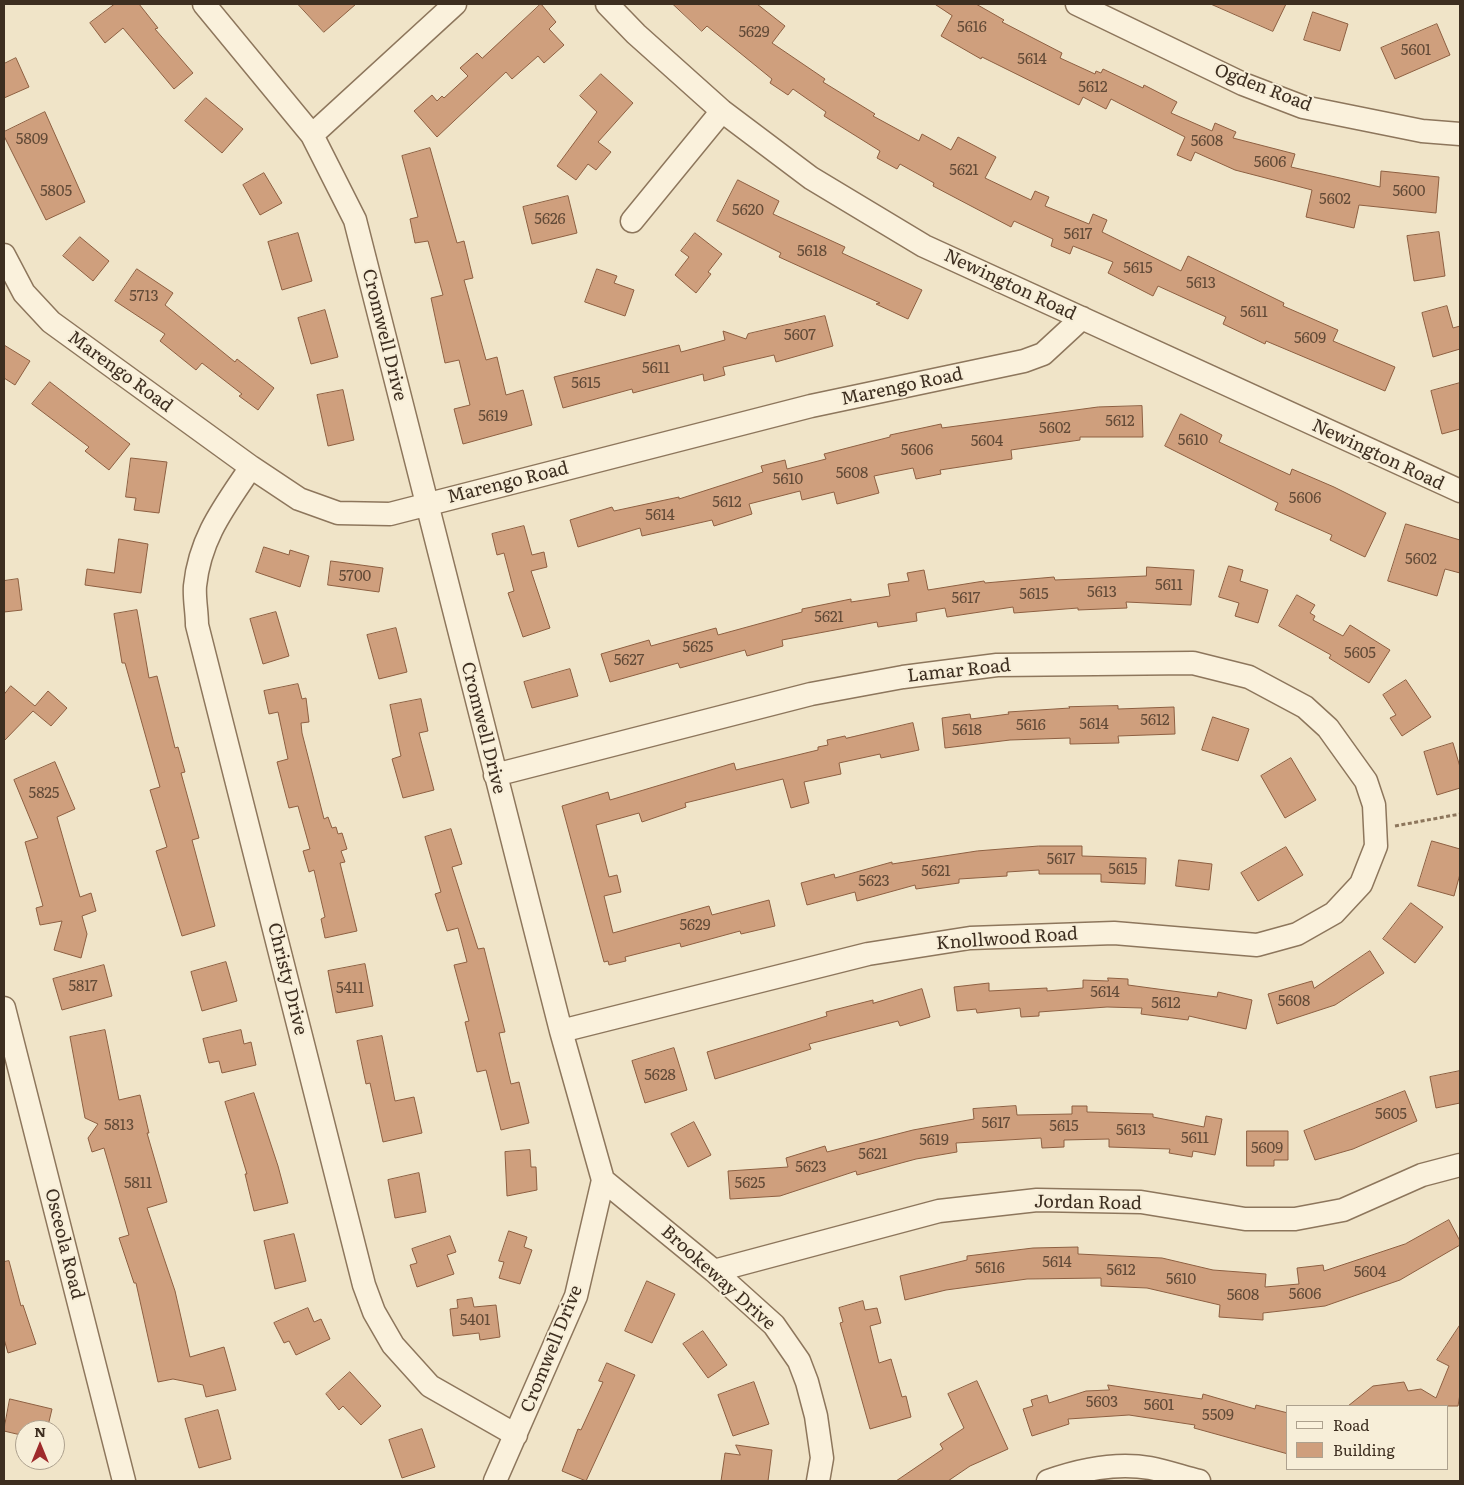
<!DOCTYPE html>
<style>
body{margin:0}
#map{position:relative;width:1464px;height:1485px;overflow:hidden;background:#f0e4c8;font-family:Literata,serif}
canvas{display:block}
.frame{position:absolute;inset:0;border:5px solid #3d2e20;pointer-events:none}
.legend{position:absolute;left:1286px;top:1405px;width:162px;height:65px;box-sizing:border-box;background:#f7eed8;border:1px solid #ada18e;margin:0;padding:6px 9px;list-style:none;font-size:15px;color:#3d2e20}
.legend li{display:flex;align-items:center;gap:10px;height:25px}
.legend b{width:25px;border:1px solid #ada18e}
.north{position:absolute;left:15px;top:1420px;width:50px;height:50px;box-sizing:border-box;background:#f7eed8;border:1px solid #ada18e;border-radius:50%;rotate:0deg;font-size:14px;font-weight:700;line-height:20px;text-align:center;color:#3d2e20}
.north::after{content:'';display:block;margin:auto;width:18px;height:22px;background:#9e2a2b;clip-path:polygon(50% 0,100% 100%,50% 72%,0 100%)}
</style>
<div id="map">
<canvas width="1464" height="1485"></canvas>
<div class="frame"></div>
<ul class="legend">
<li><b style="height:6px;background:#faf1dc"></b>Road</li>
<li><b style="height:14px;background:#cf9f7d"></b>Building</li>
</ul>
<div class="north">N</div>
</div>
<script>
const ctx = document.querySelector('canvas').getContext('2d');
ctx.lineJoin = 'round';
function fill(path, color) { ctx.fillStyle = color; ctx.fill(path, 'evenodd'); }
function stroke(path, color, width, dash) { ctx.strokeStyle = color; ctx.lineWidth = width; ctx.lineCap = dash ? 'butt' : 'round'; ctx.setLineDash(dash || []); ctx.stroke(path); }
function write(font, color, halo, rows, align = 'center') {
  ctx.font = font + ' Literata,serif'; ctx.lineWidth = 4; ctx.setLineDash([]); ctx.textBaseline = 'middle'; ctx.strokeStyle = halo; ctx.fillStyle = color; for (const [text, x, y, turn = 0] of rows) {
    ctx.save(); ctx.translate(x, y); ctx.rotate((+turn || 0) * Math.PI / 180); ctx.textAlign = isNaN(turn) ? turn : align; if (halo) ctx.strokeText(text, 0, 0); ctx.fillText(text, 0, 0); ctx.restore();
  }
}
const building = new Path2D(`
 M115,4H139L158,28L155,29L193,73L174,89L123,28L105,43L90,23Z
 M298,4H356L324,32Z
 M541,4L556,22L549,29L564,45L544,63L538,56L512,79L506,72L437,137L414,111L432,95L437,101L442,96L444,98L468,76L460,68L477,53L482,58Z
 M673,4H757L785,26L772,43L825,79L823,82L875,114L873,116L919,141L922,134L951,150L958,137L996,157L985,178L1031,200L1035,191L1049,197L1045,206L1089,224L1093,214L1107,220L1102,232L1181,271L1188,256L1284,303L1283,306L1338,330L1333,341L1395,367L1385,391L1266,341L1265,344L1223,324L1226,317L1158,286L1153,296L1108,273L1113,262L1073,246L1070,254L1051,246L1053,239L1014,221L1011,227L933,186L934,183L900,164L897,169L877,158L880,151L824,116L826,112L793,89L788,95L770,83L772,79L707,26L702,31Z
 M935,4H976L1004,20L1002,22L1062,53L1060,58L1095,74L1096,71L1101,73L1103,69L1143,88L1144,85L1177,102L1171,113L1212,131L1215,123L1236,132L1233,138L1295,154L1291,167L1380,187L1381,171L1439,177L1436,213L1359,205L1354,228L1306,217L1312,190L1235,170L1195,152L1191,161L1177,155L1185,137L1111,99L1106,109L1083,97L1079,105L982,57L981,59L941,36L952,16Z
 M1211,4H1286L1273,31Z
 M1313,12L1348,24L1340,51L1304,40Z
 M1437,24L1450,55L1395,79L1381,48Z
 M16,58L29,87L4,98V64Z
 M601,74L633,103L598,142L611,152L596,170L588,164L576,180L557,166L597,112L580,96Z
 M206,98L243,129L222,153L185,121Z
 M45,112L85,202L46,220L4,136V132Z
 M430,148L457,243L464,241L473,278L464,280L486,360L497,357L506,395L523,390L532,425L463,444L454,409L470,405L459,360L445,363L431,298L443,295L428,241L415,243L410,219L418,217L402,156Z
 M264,173L282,203L260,215L243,185Z
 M738,180L779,201L773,214L845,247L842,253L922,290L908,319L876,304L880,303L779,257L781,253L717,221Z
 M568,196L577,233L532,244L523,207Z
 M1439,232L1445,276L1414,281L1407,236Z
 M298,233L312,281L282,290L268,242Z
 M695,233L722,254L708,272L711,274L696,293L675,275L689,257L681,251Z
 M80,237L109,261L93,281L63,256Z
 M137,269L173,293L165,305L235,362L237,359L274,388L258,410L239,396L242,394L202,363L196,370L160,341L165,334L115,301Z
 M597,269L617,276L614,283L634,290L625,316L585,302Z
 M1447,306L1453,328L1460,326V349L1433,357L1422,313Z
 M325,310L338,357L311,364L298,318Z
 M825,316L833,346L776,362L774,355L723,367L725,375L704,381L703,374L633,393L632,389L563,408L554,377L679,345L681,352L725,340L723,331L746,339L748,334Z
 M4,345L30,361L15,385L4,378Z
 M50,382L130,444L109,470L85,451L89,447L32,404Z
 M1460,383V429L1442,434L1431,391Z
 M343,390L354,440L328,446L317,395Z
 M1142,406L1143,437H1080V440L1011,450L1012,459L940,470L941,474L916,479L913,468L874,476L879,493L837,504L834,492L802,500L800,491L749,504L752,514L714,526L712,520L642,536L640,528L578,547L570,520L612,507L614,511L679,497V499L763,472L761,466L785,460L787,469L826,459L824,454L890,437V435L941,424L942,428L1098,407Z
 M1181,414L1222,435L1219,442L1290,475L1292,469L1334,487L1386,513L1365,557L1330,540L1332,535L1275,510L1278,503L1165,446Z
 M131,458L167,462L159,513L134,510L136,498L126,497Z
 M1406,524L1460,540V573L1445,569L1437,596L1388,581Z
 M524,526L532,555L544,552L547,567L531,571L550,628L523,637L508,593L514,591L504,553L497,555L492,534Z
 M119,539L148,544L141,593L85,585L87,569L114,573Z
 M264,547L289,555L290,550L309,556L300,587L256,572Z
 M331,561L383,568L379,592L328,585Z
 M1229,566L1243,570L1240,581L1268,590L1258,623L1235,616L1239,603L1219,597Z
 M1147,567L1194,570L1191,605L1126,602L1127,608L1078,610V608L1014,613L1013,607L947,617L945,608L916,613L917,621L878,627L877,622L782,640L783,646L747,656L745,650L680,668L678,663L610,682L601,654L649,640L651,646L716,628L718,635L802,612V609L851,599V602L890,596L888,584L909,581L907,573L924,570L928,590L984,581L985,583L1054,577L1055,580L1146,576Z
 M18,579L22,610L4,612V581Z
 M1297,595L1315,605L1310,613L1315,616L1313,620L1343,636L1350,625L1390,650L1369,683L1329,658L1331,655L1279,626Z
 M137,610L149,678L157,676L175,748L178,747L185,772L181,773L199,838L192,840L215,926L182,936L156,851L167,847L150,790L160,787L125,663H122L114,614Z
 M276,612L289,656L263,664L250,619Z
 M396,628L407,672L379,679L367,635Z
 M570,669L578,696L532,708L524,682Z
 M1406,680L1431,717L1402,736L1390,718L1396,715L1383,695Z
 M298,684L302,699L306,698L309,722L301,723L302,733L324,819L328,817L332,828L336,827L338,834L342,833L347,849L341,851L345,862L340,863L357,931L325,938L321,919L325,917L314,870L309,872L303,851L310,849L298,806L289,808L277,762L288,759L278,712L269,714L264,691Z
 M11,686L35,706L48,691L67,708L51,726L33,711L4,741V695Z
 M421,699L428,731L419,733L434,790L403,798L392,759L401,756L390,705Z
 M1118,706V709L1174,707L1175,734L1118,736L1119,743L1070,744V738L1010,740L945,748L942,718L970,714L971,719L1009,714L1008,712L1070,708L1069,707Z
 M1213,717L1249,729L1238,761L1202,750Z
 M913,723L919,750L881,758L880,754L839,763L841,774L804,782L809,803L791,808L783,779L685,803L686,807L642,822L639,813L596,825L609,877L617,875L621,892L604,896L613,933L709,906L712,915L769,900L775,926L741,934L740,931L681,947L680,943L625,957L626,961L609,965L608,961L604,962L562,806L608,792L610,800L734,763L736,770L818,750V747L828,745L827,740L845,736L846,738Z
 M1453,743L1460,767V788L1437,795L1424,752Z
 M1291,758L1316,800L1285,818L1261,776Z
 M55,762L75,809L57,817L80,897L91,893L96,911L82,916L87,934L81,958L54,950L62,921L40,925L36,908L43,906L25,842L38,838L14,780Z
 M451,829L462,864L452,867L478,949L484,948L505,1032L499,1033L511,1084L519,1082L529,1123L501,1130L486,1070L477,1072L465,1022L469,1021L454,965L467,962L458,928L447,931L435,894L441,892L425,837Z
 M1432,841L1460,849V874L1454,896L1418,886Z
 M1039,846H1082V856L1146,858L1145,884L1101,882V874H1039V870L1007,872V876L959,879V883L916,889L915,885L857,901L855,892L807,905L801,883L834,874L835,878L892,862V864L977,851Z
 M1286,847L1303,875L1258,901L1241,873Z
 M1179,860L1212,864L1209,890L1176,886Z
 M1411,903L1443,927L1415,963L1383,939Z
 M1370,951L1384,973L1335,1005L1277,1024L1268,994L1312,981L1314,988Z
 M226,962L237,1001L202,1011L191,972Z
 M365,964L373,1006L336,1013L328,971Z
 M104,965L112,996L62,1010L53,979Z
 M1108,978L1128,979V985L1217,997L1218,992L1252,1000L1246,1029L1189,1016L1188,1020L1141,1014L1142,1008L1107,1007L1039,1012V1016L1021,1017L1020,1008L977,1013L976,1009L957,1011L954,987L989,983V991L1047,988V991L1083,988V980L1108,981Z
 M922,989L930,1017L900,1026L898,1021L809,1044L811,1049L715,1079L707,1052L827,1016L826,1012L873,1000V1003Z
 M105,1030L119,1100L140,1095L149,1133H147L167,1202L147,1208L175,1291L190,1357L224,1347L236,1390L206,1397L203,1385L173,1379L158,1382L136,1283H134L119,1238L129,1235L104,1148L92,1152L88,1138L98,1124L85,1118L70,1037Z
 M241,1030L244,1044L251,1042L256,1065L222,1073L219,1061L209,1063L203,1039Z
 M382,1036L395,1101L414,1097L422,1133L383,1142L370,1083L366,1084L357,1041Z
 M674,1048L687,1090L645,1103L632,1061Z
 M1460,1071V1103L1436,1108L1430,1077Z
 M1405,1091L1417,1121L1353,1149L1315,1160L1304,1131Z
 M254,1093L278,1166L288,1203L254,1211L245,1174H247L225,1102Z
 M1016,1106L1017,1115L1072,1114V1106H1087V1112L1153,1114V1117L1204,1127L1206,1116L1222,1119L1215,1155L1193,1151L1192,1157L1169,1153L1170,1149L1109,1147V1139L1064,1140V1147L1042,1148L1041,1138L956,1143L957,1152L916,1159L857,1175L856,1171L780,1196L730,1199L728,1171L788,1167L786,1158L825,1146L827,1152L913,1130L974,1119L973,1109Z
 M694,1122L711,1155L688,1167L671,1134Z
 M1247,1131H1288V1160H1274V1166H1247Z
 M530,1150L531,1167H536L537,1190L507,1196L505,1152Z
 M419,1173L426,1212L395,1218L388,1180Z
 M1449,1220L1460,1241V1245L1400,1280L1325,1306L1263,1313V1320L1219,1317L1220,1305L1147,1288L1101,1286V1278L1027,1279L946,1290L905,1300L900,1276L967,1260V1256L1033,1248L1078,1247V1254L1162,1258L1213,1270L1266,1274L1265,1287L1299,1284L1297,1268L1323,1265L1324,1271L1405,1244Z
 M509,1231L527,1237L524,1247L532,1250L520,1284L499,1278L504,1262L499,1261Z
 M294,1234L306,1281L275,1289L264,1241Z
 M450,1236L456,1252L447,1255L454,1274L417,1287L410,1265L417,1263L412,1249Z
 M9,1261L21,1306L23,1305L36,1344L8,1353L4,1339V1262Z
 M647,1281L675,1294L652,1343L625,1331Z
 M472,1298L474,1307L496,1305L500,1337L480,1340L479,1333L453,1336L450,1309L458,1308L457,1300Z
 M863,1301L865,1310L877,1308L881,1323L870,1326L879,1363L891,1359L902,1397L906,1396L911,1417L870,1429L840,1323L843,1322L839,1308Z
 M308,1308L314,1322L321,1319L330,1339L296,1355L289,1341L284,1343L274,1323Z
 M1460,1325V1394L1458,1406H1348L1373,1386L1404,1382L1408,1391L1421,1389L1436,1398L1449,1366L1437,1360Z
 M703,1331L727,1365L708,1378L683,1344Z
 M607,1363L635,1375L586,1481L562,1471L578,1429L581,1430L603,1382L599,1381Z
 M350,1372L381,1406L361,1425L343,1406L339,1410L326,1394Z
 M977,1381L1008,1449L970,1466L948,1481H896L943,1449L940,1444L964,1428L948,1394Z
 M754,1382L769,1424L733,1436L718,1395Z
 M1108,1385L1202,1399L1203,1394L1255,1409L1256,1405L1288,1413V1454L1194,1428L1195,1425L1129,1415L1068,1419L1069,1424L1032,1436L1023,1409L1033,1406L1031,1400L1047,1395L1049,1403L1086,1391L1109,1390Z
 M10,1399L52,1409L47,1430H25V1436L4,1431Z
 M218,1410L231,1459L199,1468L185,1419Z
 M422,1429L435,1467L402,1478L389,1440Z
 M736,1445L772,1450L768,1481H721L725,1453L740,1455Z`);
const path = new Path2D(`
 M1395,826L1460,814`);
const street = new Path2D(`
 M204,4L312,135L355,220L561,1031L603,1180L576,1296L495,1481
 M607,4L636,34L722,111L811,178L924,246L1460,491
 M1077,4L1243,84L1303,107L1422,131L1460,134
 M312,135L455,4
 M632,221L722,111
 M4,255L24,293L51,322L251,467L299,499L338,513L390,514L811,406L1024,361L1043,354L1082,318
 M251,467C225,506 200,537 195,586C194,598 197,612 197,625L364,1285L374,1312L393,1345L430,1386L516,1435
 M495,775L811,694L903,677L997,665L1193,663L1249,677L1305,707L1328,728L1366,781L1374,805L1376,846L1361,884L1334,913L1297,934L1257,945L1114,933L970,938L868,954L561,1031
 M4,1008L124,1481
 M603,1180L714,1271L774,1325L799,1361L807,1382L816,1416L822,1458L818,1481
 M714,1271L939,1211L1037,1200L1141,1202L1245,1219H1295L1343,1210L1422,1175L1460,1165
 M1048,1481C1079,1470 1116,1462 1150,1468C1166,1471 1183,1477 1199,1481`);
const numberNames = [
 ["5616",972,28],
 ["5629",754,33],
 ["5601",1416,51],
 ["5614",1032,60],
 ["5612",1093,88],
 ["5809",32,140],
 ["5608",1207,142],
 ["5606",1270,163],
 ["5621",964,171],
 ["5805",56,192],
 ["5600",1409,192],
 ["5602",1335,200],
 ["5620",748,211],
 ["5626",550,220],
 ["5617",1078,235],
 ["5618",812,252],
 ["5615",1138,269],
 ["5613",1201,284],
 ["5713",144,297],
 ["5611",1254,313],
 ["5607",800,336],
 ["5609",1310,339],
 ["5611",656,369],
 ["5615",586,384],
 ["5619",493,417],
 ["5612",1120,422],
 ["5602",1055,429],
 ["5610",1193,441],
 ["5604",987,442],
 ["5606",917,451],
 ["5608",852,474],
 ["5610",788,480],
 ["5606",1305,499],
 ["5612",727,503],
 ["5614",660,516],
 ["5602",1421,560],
 ["5700",355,577],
 ["5611",1169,586],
 ["5613",1102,593],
 ["5615",1034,595],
 ["5617",966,599],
 ["5621",829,618],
 ["5625",698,648],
 ["5605",1360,654],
 ["5627",629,661],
 ["5612",1155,721],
 ["5614",1094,725],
 ["5616",1031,726],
 ["5618",967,731],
 ["5825",44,794],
 ["5617",1061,860],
 ["5615",1123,870],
 ["5621",936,872],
 ["5623",874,882],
 ["5629",695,926],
 ["5817",83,987],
 ["5411",350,989],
 ["5614",1105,993],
 ["5608",1294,1002],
 ["5612",1166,1004],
 ["5628",660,1076],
 ["5605",1391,1115],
 ["5617",996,1124],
 ["5813",119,1126],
 ["5615",1064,1127],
 ["5613",1131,1131],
 ["5611",1195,1139],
 ["5619",934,1141],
 ["5609",1267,1149],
 ["5621",873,1155],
 ["5623",811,1168],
 ["5811",138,1184],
 ["5625",750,1184],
 ["5614",1057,1263],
 ["5616",990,1269],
 ["5612",1121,1271],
 ["5604",1370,1273],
 ["5610",1181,1280],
 ["5606",1305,1295],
 ["5608",1243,1296],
 ["5401",475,1321],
 ["5603",1102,1403],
 ["5601",1159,1406],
 ["5509",1218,1416]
];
const streetNames = [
 ["Ogden Road",1263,88,21],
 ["Newington Road",1010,285,25],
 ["Cromwell Drive",384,335,76],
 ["Marengo Road",120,372,36],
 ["Marengo Road",902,387,-12],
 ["Newington Road",1378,455,25],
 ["Marengo Road",508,483,-14],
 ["Lamar Road",959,671,-6],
 ["Cromwell Drive",483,728,76],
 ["Knollwood Road",1007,939,-4],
 ["Christy Drive",287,979,76],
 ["Jordan Road",1088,1203,1],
 ["Osceola Road",64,1244,76],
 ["Brookeway Drive",718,1278,42],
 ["Cromwell Drive",552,1349,-68]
];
fill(building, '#cf9f7d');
stroke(building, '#8d5f41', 1);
stroke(street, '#8d765c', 25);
stroke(path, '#8d765c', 3, [4, 2.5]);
stroke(street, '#faf1dc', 22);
write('15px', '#624a37', null, numberNames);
write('18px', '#3d2e20', '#f7eed8', streetNames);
</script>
